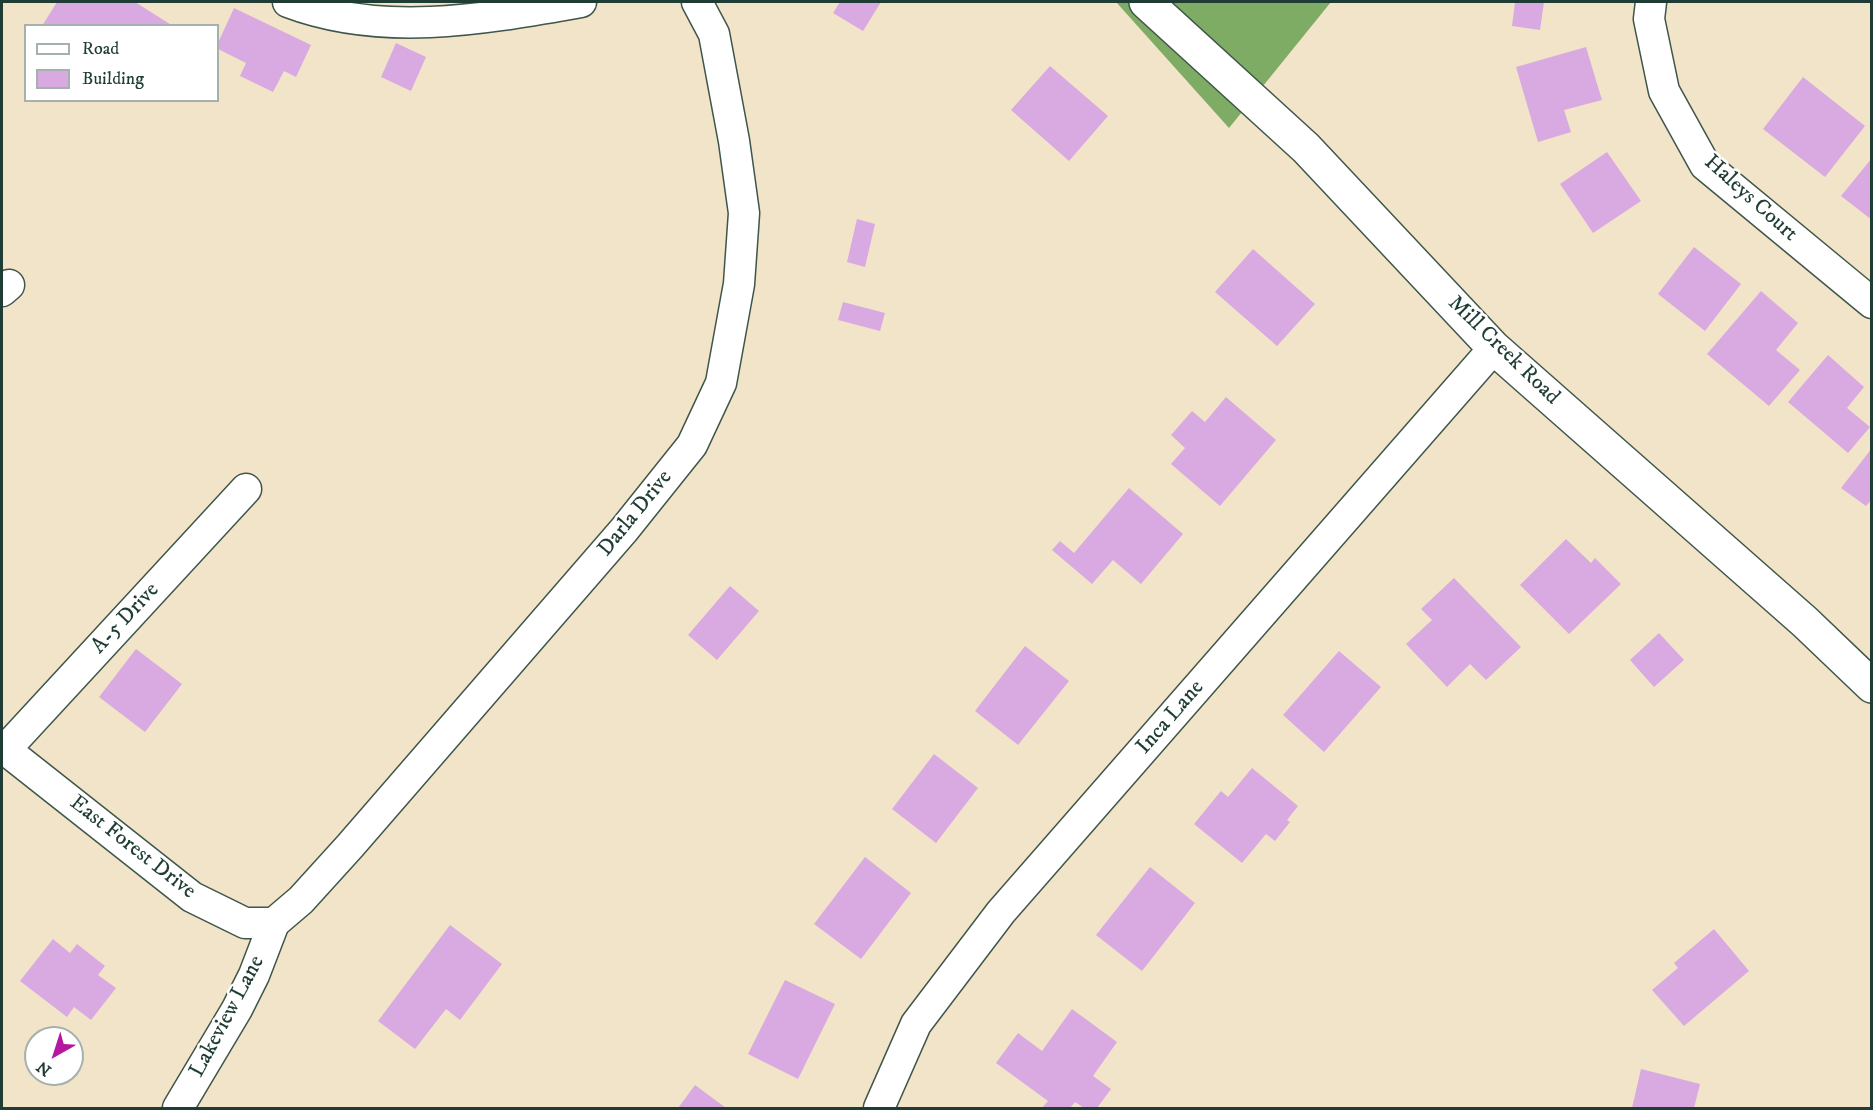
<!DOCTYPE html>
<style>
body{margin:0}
#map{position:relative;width:1873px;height:1110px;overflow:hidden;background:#f2e4c8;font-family:"IM FELL DW Pica",serif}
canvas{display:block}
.frame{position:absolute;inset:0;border:3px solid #1f3d34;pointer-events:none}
.legend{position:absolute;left:24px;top:24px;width:195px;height:78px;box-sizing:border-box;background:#fff;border:2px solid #a5b1ae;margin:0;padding:8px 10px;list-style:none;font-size:18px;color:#1f3d34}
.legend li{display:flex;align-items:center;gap:12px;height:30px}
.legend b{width:30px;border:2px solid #a5b1ae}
.north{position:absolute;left:24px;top:1026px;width:60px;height:60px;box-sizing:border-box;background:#fff;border:2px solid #a5b1ae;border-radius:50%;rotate:219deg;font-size:16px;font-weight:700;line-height:24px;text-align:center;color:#1f3d34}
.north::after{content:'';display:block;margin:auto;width:21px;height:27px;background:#b5179e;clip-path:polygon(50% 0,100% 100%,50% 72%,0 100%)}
</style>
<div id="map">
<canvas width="1873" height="1110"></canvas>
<div class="frame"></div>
<ul class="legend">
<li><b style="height:8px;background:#fff"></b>Road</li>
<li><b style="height:16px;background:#d8aae1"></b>Building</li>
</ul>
<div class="north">N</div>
</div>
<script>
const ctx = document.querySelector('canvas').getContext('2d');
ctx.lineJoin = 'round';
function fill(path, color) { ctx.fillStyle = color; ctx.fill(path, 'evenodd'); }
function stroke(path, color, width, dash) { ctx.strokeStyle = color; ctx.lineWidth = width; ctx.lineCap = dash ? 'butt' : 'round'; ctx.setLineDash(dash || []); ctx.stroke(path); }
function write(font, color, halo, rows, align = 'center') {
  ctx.font = font + ' "IM FELL DW Pica",serif'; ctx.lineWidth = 5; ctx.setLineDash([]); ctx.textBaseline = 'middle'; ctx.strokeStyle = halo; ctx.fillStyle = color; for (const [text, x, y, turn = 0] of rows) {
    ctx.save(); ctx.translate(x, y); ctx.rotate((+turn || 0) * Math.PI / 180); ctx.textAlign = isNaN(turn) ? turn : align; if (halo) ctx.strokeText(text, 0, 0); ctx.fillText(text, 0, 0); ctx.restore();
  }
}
const forest = new Path2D(`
 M1116,2H1331L1229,128Z`);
const building = new Path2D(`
 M57,2H135L173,26H42Z
 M840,2H881L863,31L833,13Z
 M1515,2H1544L1540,30L1512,26Z
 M234,8L311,45L296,77L284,71L273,92L240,76L246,63L218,49V43Z
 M396,43L426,57L411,91L381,77Z
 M1586,47L1602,100L1564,110L1571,132L1538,142L1516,67Z
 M1050,66L1108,116L1069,161L1011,110Z
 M1803,77L1865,126L1825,177L1763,129Z
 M1607,152L1641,201L1593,233L1560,184Z
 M1872,158V220L1841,196Z
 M857,219L875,224L865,267L847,262Z
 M1694,247L1741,284L1705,331L1658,294Z
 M1253,249L1315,304L1277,346L1215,292Z
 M1761,291L1798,323L1776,350L1800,370L1769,406L1707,354Z
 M843,302L885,313L880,331L838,320Z
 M1828,355L1864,387L1847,408L1870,427L1848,453L1788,402Z
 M1226,397L1276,440L1220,506L1171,464L1185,448L1171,435L1192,411L1205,422Z
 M1872,448V499L1866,506L1841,488Z
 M1129,488L1183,534L1141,584L1113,560L1092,584L1052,550L1060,541L1074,553Z
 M1566,539L1591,563L1595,558L1621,584L1569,634L1520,585Z
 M1454,578L1521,647L1486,680L1470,664L1447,687L1406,644L1432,620L1421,609Z
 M730,586L759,611L717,660L688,635Z
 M1659,633L1684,660L1654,687L1630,660Z
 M1025,646L1069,681L1018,745L975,711Z
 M136,649L182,684L145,732L99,697Z
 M1339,651L1381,687L1324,752L1283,715Z
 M934,754L978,788L936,843L892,809Z
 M1252,768L1298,806L1287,820L1290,822L1275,841L1266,834L1242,863L1194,824L1221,791L1228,797Z
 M865,857L911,893L861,959L814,924Z
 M1150,867L1195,903L1142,971L1096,935Z
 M450,925L502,964L460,1020L446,1009L415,1049L378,1021Z
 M1714,929L1749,971L1684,1026L1652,990L1678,968L1674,963Z
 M53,939L70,953L77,944L105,966L98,975L116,988L91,1020L74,1007L67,1017L20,981Z
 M785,980L835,1004L798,1079L748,1054Z
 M1072,1009L1117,1042L1093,1076L1111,1089L1097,1108H1084L1075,1102L1070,1108H1042L1048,1101L996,1063L1018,1033L1042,1051Z
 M1641,1069L1700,1084L1694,1108H1632Z
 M695,1085L726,1108H678Z`);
const street = new Path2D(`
 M288,2C383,38 484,19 581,2
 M1651,2L1649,19L1664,91L1705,165L1872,303
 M2,291L9,285
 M2,747L192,897L245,923H274
 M5,750L246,489
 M178,1108L237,1009L254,975L274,923L301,900L350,846L624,530L692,445L721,383L739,284L744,213L734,141L714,34L697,2
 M879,1108L916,1024L1001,912L1494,348`);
const secondary = new Path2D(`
 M1146,2L1306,148L1494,348L1805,622L1872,686`);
const streetNames = [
 ["Haleys Court",1750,199,42],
 ["Mill Creek Road",1503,351,44],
 ["Darla Drive",636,514,-51],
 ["A-5 Drive",126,619,-47],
 ["Inca Lane",1171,718,-49],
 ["East Forest Drive",132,848,38],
 ["Lakeview Lane",228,1017,-62]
];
fill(forest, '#7fac65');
fill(building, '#d8aae1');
stroke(street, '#3f564a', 33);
stroke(secondary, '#3f564a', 36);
stroke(street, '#fff', 30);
stroke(secondary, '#fff', 33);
write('22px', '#1f3d34', '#fff', streetNames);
</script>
